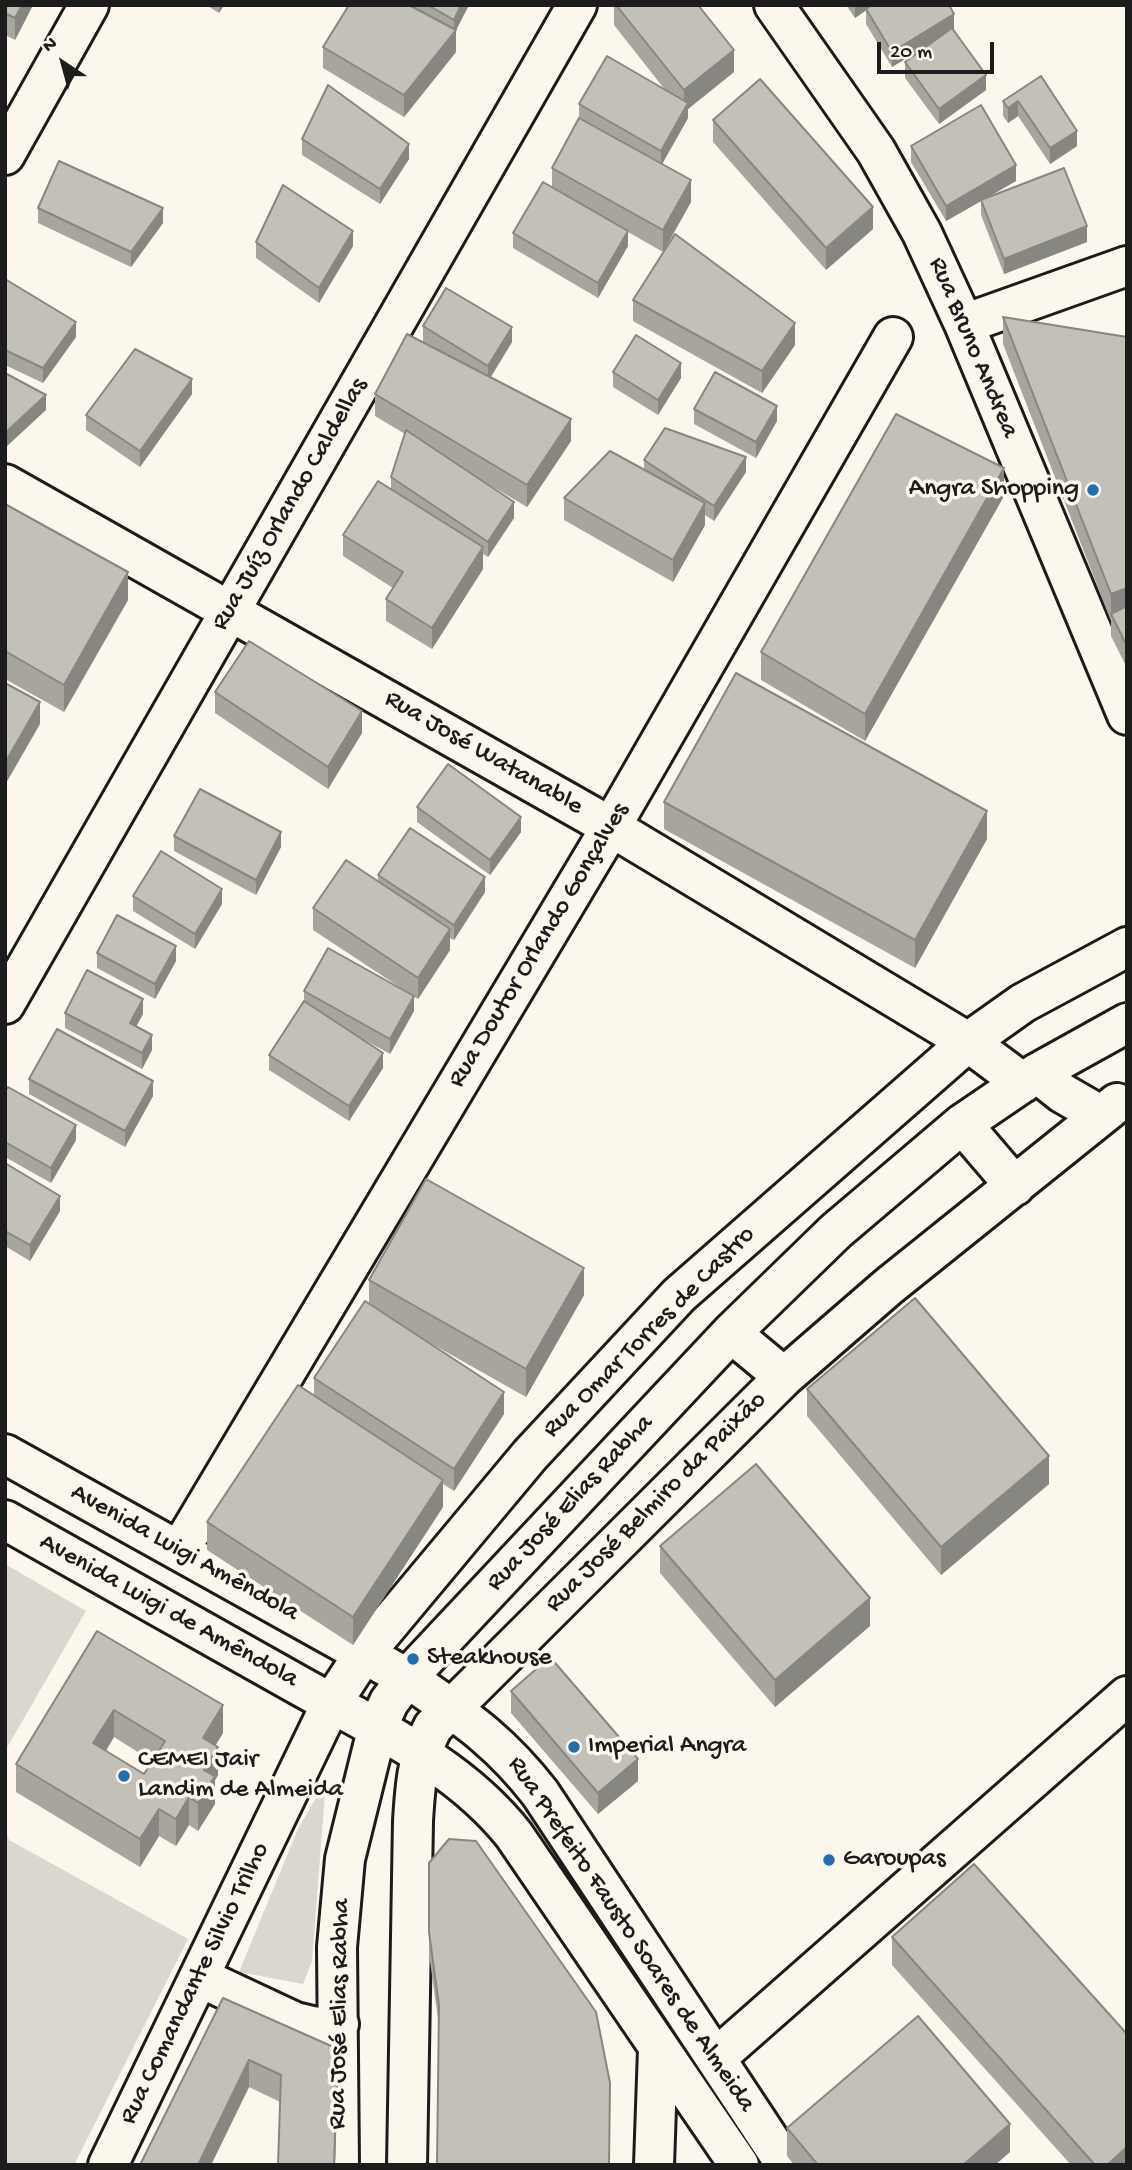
<!DOCTYPE html>
<meta charset="utf-8">
<style>
body{margin:0}
#map{position:relative;width:1132px;height:2170px;overflow:hidden;background:#fbf7ec;font-family:"Gochi Hand",sans-serif}
canvas{display:block}
.frame{position:absolute;inset:0;border:7px solid #1c1c1c;pointer-events:none}
.north{position:absolute;left:28px;top:28px;width:70px;height:70px;-webkit-text-stroke:5px #fbf7ec;paint-order:stroke;rotate:324deg;font-size:19px;font-weight:700;line-height:28px;text-align:center;color:#1c1c1c}
.north::after{content:'';display:block;margin:auto;width:24px;height:32px;background:#1c1c1c;clip-path:polygon(50% 0,100% 100%,50% 72%,0 100%)}
.scale{position:absolute;left:877px;top:42px;width:117px;height:32px;box-sizing:border-box;border:4px solid #1c1c1c;border-top:0;padding-left:9px;font-size:21px;line-height:24px;white-space:nowrap;color:#1c1c1c;-webkit-text-stroke:5px #fbf7ec;paint-order:stroke}
</style>
<div id="map">
<canvas width="1132" height="2170"></canvas>
<div class="frame"></div>
<div class="north">N</div>
<div class="scale">20 m</div>
</div>
<script>
const ctx = document.querySelector('canvas').getContext('2d');
ctx.lineJoin = 'round';
function fill(path, color) { ctx.fillStyle = color; ctx.fill(path, 'evenodd'); }
function stroke(path, color, width, dash) { ctx.strokeStyle = color; ctx.lineWidth = width; ctx.lineCap = dash ? 'butt' : 'round'; ctx.setLineDash(dash || []); ctx.stroke(path); }
function write(font, color, halo, rows, align = 'center') {
  ctx.font = font + ' "Gochi Hand",sans-serif'; ctx.lineWidth = 7; ctx.setLineDash([]); ctx.textBaseline = 'middle'; ctx.strokeStyle = halo; ctx.fillStyle = color; for (const [text, x, y, turn = 0] of rows) {
    ctx.save(); ctx.translate(x, y); ctx.rotate((+turn || 0) * Math.PI / 180); ctx.textAlign = isNaN(turn) ? turn : align; if (halo) ctx.strokeText(text, 0, 0); ctx.fillText(text, 0, 0); ctx.restore();
  }
}
const green = new Path2D(`
 M5,1564L86,1611L5,1751Z
 M326,1781L312,1961L303,1984L239,1972L298,1829Z
 M5,1827L9,1840L188,1939L74,2165H5Z`);
const minor = new Path2D(`
 M774,5L876,151L922,233L964,324L1127,715
 M5,155L89,5
 M964,324L1127,266
 M5,484L611,827L968,1042L1023,1083
 M5,1004L577,5
 M1037,1073L1062,1093L1100,1115
 M962,1124L1015,1186
 M731,1333L784,1377
 M5,1454L409,1679C463,1717 498,1739 540,1793L786,2165
 M5,1520C101,1574 197,1628 293,1682C372,1727 456,1762 514,1835L739,2165
 M179,1551L611,827L893,337
 M201,1978L295,2022L316,2027L339,2024
 M716,2058L1127,1696
 M108,2165L331,1704L363,1655L530,1455L679,1295L968,1042L1023,1003L1127,947
 M339,2165L337,1947L345,1859L378,1726L389,1702L407,1678L731,1333L836,1231L962,1124L1037,1073L1127,1023
 M407,2165L413,1821C415,1788 417,1756 433,1727L784,1377L889,1286L1117,1103
 M654,2165L658,2049`);
const wall = new Path2D(`
 M5,5H33L15,40L5,35Z
 M206,5H224L219,13Z
 M349,5H469L456,30V52L404,117L323,68V47Z
 M614,5H698L734,72L688,109V118L662,164L691,202L663,252L628,232V246L598,298L513,248V233L552,187V168L579,119V104L666,91L614,25Z
 M846,5H949L954,29L953,30L986,90L939,124L905,78V62L933,42L892,67L866,24V10L855,18Z
 M1041,76L1077,146L1050,164L1018,116L1008,123L1003,116V101Z
 M713,120L873,229L826,270L713,142Z
 M302,139L409,159L380,204L302,155Z
 M911,146L1016,181L985,199L1087,242L1004,274L981,215V201L946,221L911,162Z
 M38,208L163,223L131,267L38,223Z
 M256,242L353,246L319,303L256,258Z
 M5,279L76,337L43,383L5,365Z
 M633,300L795,345L762,393L633,321Z
 M1003,317L1127,337V668L1111,636V621L1003,344Z
 M423,326L512,342L491,377L571,441L527,507L473,475L514,518L488,557L483,554V569L432,649L386,621V599L393,588L343,556V535L391,490V477L405,434L375,416V394L423,342Z
 M613,372L681,378L658,415L613,387Z
 M192,394L140,467L86,430V415Z
 M694,409L777,421L756,458L694,424Z
 M644,460L746,472L714,521L705,515V525L673,582L564,520V498L644,470Z
 M1004,496L865,741L761,680V652Z
 M5,504L128,600L64,712L5,679Z
 M215,692L362,733L328,789L215,713Z
 M664,802L987,839L915,968L664,829Z
 M417,807L521,832L490,875L417,822Z
 M174,836L281,847L256,895L174,851Z
 M378,875L485,892L454,940L450,938V950L418,999L414,997V1011L390,1054L359,1037L383,1068L349,1121L269,1070V1055L304,1002V991L407,992L313,930V908L378,881Z
 M133,896L222,904L195,949L133,911Z
 M97,953L176,961L155,999L97,968Z
 M65,1013L143,1014L136,1026L152,1050L142,1069L65,1028Z
 M29,1079L153,1096L125,1147L29,1094Z
 M5,1091L76,1140L51,1183L5,1157Z
 M5,1163L60,1211L30,1261L5,1246Z
 M369,1280L584,1295L526,1397L425,1340L504,1414L454,1491L443,1484V1507L353,1645L207,1550V1522L314,1396V1378L369,1303Z
 M807,1389L1049,1484L941,1575L807,1416Z
 M660,1546L870,1626L775,1707L660,1573Z
 M97,1631L223,1733L215,1746L218,1775L215,1780V1804L198,1831L189,1825L176,1846L159,1836L140,1867L16,1792V1764ZM114,1737L152,1761L144,1774L106,1751Z
 M511,1691L638,1781L598,1814L511,1713Z
 M449,1839L439,2026L429,1954V1863Z
 M892,1937L1127,2165H1071L892,1965Z
 M223,1998L338,2076L335,2165H278L280,2102L249,2087L211,2165H140Z
 M787,2128L1010,2152L995,2165H794L787,2156Z`);
const shadedWall = new Path2D(`
 M22,5H33L15,40V18Z
 M219,5H224L219,13Z
 M461,5H469L455,32L456,30V52L404,117V95L454,34V20Z
 M855,5H874L855,18Z
 M954,14V29L892,67V52Z
 M734,50V72L688,109V118L661,166V151L684,111V90Z
 M986,75V90L939,124V109Z
 M1018,101V116L1008,123V108Z
 M1077,131V146L1050,164V148Z
 M409,144V159L380,204V189Z
 M1016,165V181L946,221V206Z
 M691,180V202L663,252V230Z
 M873,207V229L826,270V248Z
 M163,208V223L131,267V252Z
 M1087,226V242L1004,274V259Z
 M353,231V246L319,303V288Z
 M628,231V246L598,298V283Z
 M76,322V337L43,383V368Z
 M795,323V345L762,393V371Z
 M512,327V342L488,381V366Z
 M681,363V378L658,415V400Z
 M192,379V394L140,467V451Z
 M46,395V410L5,448V433Z
 M777,406V421L756,458V442Z
 M571,419V441L527,507V485Z
 M746,457V472L714,521V506Z
 M1004,468V496L865,741V714Z
 M514,502V518L488,557V542Z
 M705,503V525L673,582V560Z
 M483,547V569L432,649V628Z
 M128,572V600L64,712V685Z
 M1127,588V615L1111,614V594Z
 M40,702V724L5,785V763Z
 M362,711V733L328,789V767Z
 M987,811V839L915,968V940Z
 M521,817V832L490,875V860Z
 M281,832V847L256,895V880Z
 M485,877V892L454,940V925Z
 M222,889V904L195,949V934Z
 M450,929V950L418,999V978Z
 M176,946V961L155,999V984Z
 M414,996V1011L390,1054V1039Z
 M143,999V1014L130,1038V1023Z
 M152,1035V1050L142,1069V1053Z
 M383,1053V1068L349,1121V1106Z
 M153,1081V1096L125,1147V1131Z
 M76,1125V1140L51,1183V1168Z
 M60,1196V1211L30,1261V1245Z
 M584,1268V1295L526,1397V1369Z
 M504,1392V1414L454,1491V1469Z
 M1049,1456V1484L941,1575V1547Z
 M443,1480V1507L353,1645V1617Z
 M870,1598V1626L775,1707V1680Z
 M223,1705V1733L203,1766V1738Z
 M114,1710V1737L93,1771V1743Z
 M218,1747V1775L215,1780V1804L198,1831V1803L204,1770Z
 M638,1759V1781L598,1814V1793Z
 M189,1797V1825L176,1846V1819Z
 M159,1809V1836L140,1867V1839Z
 M338,2049L335,2165H334Z
 M249,2060V2087L211,2165H198Z
 M1010,2124V2152L995,2165H963Z
 M1127,2147V2165H1107Z`);
const building = new Path2D(`
 M5,5H22L15,18L5,13Z
 M349,5H409L456,30L404,95L323,47Z
 M428,5H461L454,20Z
 M616,5H698L734,50L684,90Z
 M872,5H949L954,14L892,52L866,9Z
 M952,28L986,75L939,109L905,62Z
 M607,56L688,103L661,151L579,104Z
 M1041,76L1077,131L1050,148L1018,101L1008,108L1003,101Z
 M760,79L873,207L826,248L713,120Z
 M328,85L409,144L380,189L302,139Z
 M981,105L1016,165L946,206L911,146Z
 M579,118L691,180L663,230L552,168Z
 M59,161L163,208L131,252L38,208Z
 M1064,168L1087,226L1004,259L981,200Z
 M543,182L628,231L598,283L513,233Z
 M283,185L353,231L319,288L256,242Z
 M675,234L795,323L762,371L633,300Z
 M5,279L76,322L43,368L5,350Z
 M446,288L512,327L488,366L423,326Z
 M1003,317L1127,337V588L1111,594Z
 M407,334L571,419L527,485L375,394Z
 M636,335L681,363L658,400L613,372Z
 M135,349L192,379L140,451L86,415Z
 M715,372L777,406L756,442L694,409Z
 M5,373L46,395L5,433Z
 M896,414L1004,468L865,714L761,652Z
 M665,428L746,457L714,506L644,460Z
 M406,430L514,502L488,542L391,477Z
 M610,451L705,503L673,560L564,498Z
 M378,481L483,547L432,628L386,599L403,572L343,535Z
 M5,504L128,572L64,685L5,651Z
 M1127,606V646L1111,614Z
 M249,641L362,711L328,767L215,692Z
 M736,673L987,811L915,940L664,802Z
 M5,683L40,702L5,763Z
 M448,764L521,817L490,860L417,807Z
 M200,789L281,832L256,880L174,836Z
 M410,828L485,877L454,925L378,875Z
 M161,851L222,889L195,934L133,896Z
 M346,860L450,929L418,978L313,908Z
 M117,915L176,946L155,984L97,953Z
 M328,948L414,996L390,1039L304,991Z
 M87,970L143,999L130,1023L152,1035L142,1053L65,1013Z
 M304,1001L383,1053L349,1106L269,1055Z
 M57,1029L153,1081L125,1131L29,1079Z
 M8,1087L76,1125L51,1168L5,1142V1091Z
 M5,1163L60,1196L30,1245L5,1231Z
 M426,1179L584,1268L526,1369L369,1280Z
 M915,1298L1049,1456L941,1547L807,1389Z
 M365,1301L504,1392L454,1469L314,1378Z
 M298,1385L443,1480L353,1617L207,1522Z
 M756,1464L870,1598L775,1680L660,1546Z
 M97,1631L223,1705L203,1738L218,1747L204,1770L215,1776L198,1803L189,1797L176,1819L159,1809L140,1839L16,1764ZM114,1710L165,1741L144,1774L93,1743Z
 M550,1657L638,1759L598,1793L511,1691Z
 M449,1839L476,1841L596,2012L610,2083L609,2165H437L439,2006L429,1932V1863Z
 M974,1864L1127,2034V2147L1107,2165H1095L892,1937Z
 M223,1998L338,2049L334,2165H278L281,2075L249,2060L198,2165H140Z
 M918,2016L1010,2124L963,2165H818L787,2128Z`);
const markers = [
 [1093,490,7,"#1f6fb2"],
 [413,1659,7,"#1f6fb2"],
 [574,1747,7,"#1f6fb2"],
 [124,1776,7,"#1f6fb2"],
 [829,1860,7,"#1f6fb2"]
];
const streetNames = [
 ["Rua Bruno Andrea",972,348,67],
 ["Rua Juíz Orlando Caldellas",291,505,-60],
 ["Rua José Watanable",483,754,30],
 ["Rua Doutor Orlando Gonçalves",540,946,-59],
 ["Rua Omar Torres de Castro",650,1333,-45],
 ["Rua José Belmiro da Paixão",657,1503,-45],
 ["Rua José Elias Rabha",571,1504,-47],
 ["Avenida Luigi Amêndola",184,1554,29],
 ["Avenida Luigi de Amêndola",168,1612,29],
 ["Rua Prefeito Fausto Soares de Almeida",630,1935,56],
 ["Rua Comandante Silvio Trilho",196,1984,-64],
 ["Rua José Elias Rabha",341,2014,-89]
];
const poiNames = [
 ["Angra Shopping",1079,490,"right"],
 ["Steakhouse",427,1659],
 ["Imperial Angra",588,1747],
 ["CEMEI Jair",138,1761],
 ["Landim de Almeida",138,1791],
 ["Garoupas",843,1860]
];
fill(green, '#dad7ce');
stroke(minor, '#1c1c1c', 44);
stroke(minor, '#fbf7ec', 38);
fill(wall, '#a8a59e');
fill(shadedWall, '#888681');
fill(building, '#c3c0b8');
stroke(building, '#888681', 2);
for (const [x, y, r, color] of markers) { const dot = new Path2D(); dot.arc(x, y, r, 0, 2 * Math.PI); ctx.fillStyle = color; ctx.fill(dot); stroke(dot, '#fbf7ec', 2.5); }
write('26px', '#1c1c1c', '#fbf7ec', streetNames);
write('26px', '#1c1c1c', '#fbf7ec', poiNames, 'left');
</script>
